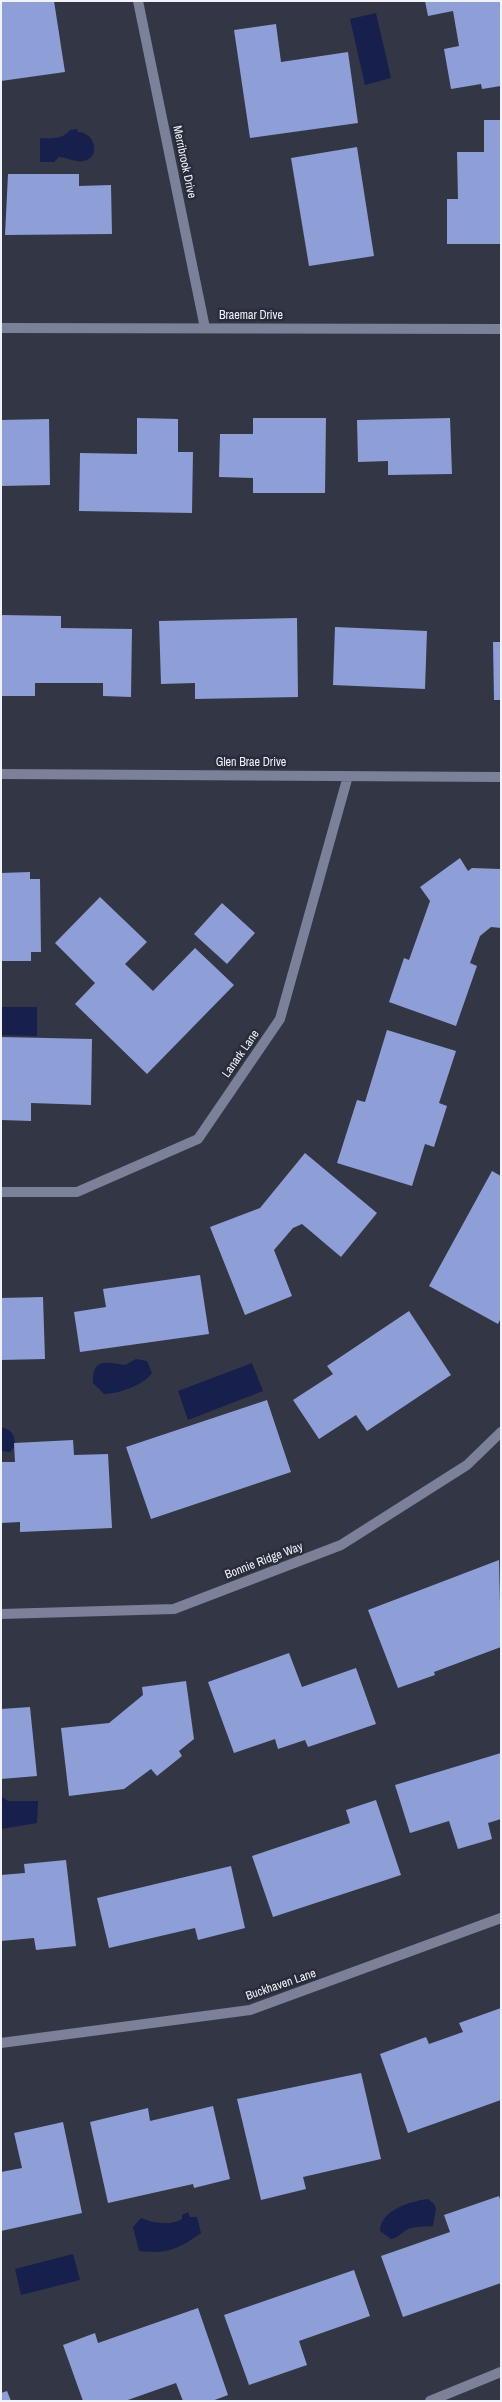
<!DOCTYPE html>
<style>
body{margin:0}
#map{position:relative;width:502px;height:2402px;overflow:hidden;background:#333745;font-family:"Archivo Narrow",sans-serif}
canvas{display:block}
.frame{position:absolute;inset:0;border:2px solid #f0f3fb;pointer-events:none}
</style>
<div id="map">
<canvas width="502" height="2402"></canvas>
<div class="frame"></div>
</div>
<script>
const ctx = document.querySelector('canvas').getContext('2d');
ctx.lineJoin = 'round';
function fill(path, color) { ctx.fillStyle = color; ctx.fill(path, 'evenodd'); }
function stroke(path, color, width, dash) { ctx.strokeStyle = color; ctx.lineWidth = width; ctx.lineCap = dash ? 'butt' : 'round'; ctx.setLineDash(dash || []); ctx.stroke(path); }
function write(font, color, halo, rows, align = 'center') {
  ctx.font = font + ' "Archivo Narrow",sans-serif'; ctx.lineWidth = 5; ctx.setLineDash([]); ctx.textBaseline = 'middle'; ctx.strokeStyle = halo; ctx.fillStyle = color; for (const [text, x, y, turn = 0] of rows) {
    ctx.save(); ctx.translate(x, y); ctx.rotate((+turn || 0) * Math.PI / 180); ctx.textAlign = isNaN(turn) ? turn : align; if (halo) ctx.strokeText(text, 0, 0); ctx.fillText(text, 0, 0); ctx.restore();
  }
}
const water = new Path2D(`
 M376,13L391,78L365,85L350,19Z
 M77,129L78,132C95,132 102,158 83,161C76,163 67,157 59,157L54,162H40V138C51,139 63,139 70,130Z
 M1,1007H37V1036L1,1035Z
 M136,1359L147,1361L152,1373C144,1385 118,1394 104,1394L93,1383C92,1356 108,1363 125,1365Z
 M252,1363L263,1391L188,1420L178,1391Z
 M1,1427C12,1429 15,1436 15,1446L10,1452L1,1451Z
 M1,1796L8,1801H38L37,1823L1,1829Z
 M428,2199L434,2204L436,2209L433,2226C425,2227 416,2226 408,2229C402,2232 398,2238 391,2239L380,2231C380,2210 411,2201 428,2199Z
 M188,2212L190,2217H197L201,2233C177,2250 168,2254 139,2251L133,2227L141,2218C153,2223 170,2226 182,2219V2215Z
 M73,2254L80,2280L21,2295L15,2269Z`);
const building = new Path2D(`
 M1,1H54L65,72L1,81Z
 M425,1H501V86L482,89L481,84L451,89L444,49L459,46L453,11L428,16Z
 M276,24L281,62L348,52L358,123L250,138L234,30Z
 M484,120H501V244H447V199H458L457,152H484Z
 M357,147L374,256L309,266L291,158Z
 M8,174H79V186L111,185L112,234L5,235Z
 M137,418L178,419V452H193L192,513L79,511L80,453L137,454Z
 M253,418H326L325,493H253V478L219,477L220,434H253Z
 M450,418L452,474L388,475V461L358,462L357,420Z
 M49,419L50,485L1,486V420Z
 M1,615L61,616V628L132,629L131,697L103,696V683H35V696H1Z
 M297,618L298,697L195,699V683L161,684L159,621Z
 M335,627L427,631L425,689L333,685Z
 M493,642H501V700H494Z
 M460,858L468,871L472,868L501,869V928L491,927L480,936L470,963L477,966L456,1026L389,1002L404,958L409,960L430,901L420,887Z
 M30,872V879H40L41,952H31V961H1V873Z
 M100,897L147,942L125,964L153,991L195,948L234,985L147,1074L75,1004L95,983L55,943Z
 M222,903L255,933L227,964L194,934Z
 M387,1030L456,1051L439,1103L447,1106L434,1147L425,1144L412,1186L337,1163L357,1100L365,1102Z
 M1,1037L92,1039L91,1105L31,1103V1121L1,1120Z
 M305,1153L377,1213L341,1257L302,1224L293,1228L274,1250L292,1296L245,1315L210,1227L260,1208Z
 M492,1171L501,1176V1318L498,1324L429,1286Z
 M200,1275L209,1334L80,1352L74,1312L106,1307L103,1289Z
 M43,1297L45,1359L1,1360V1298Z
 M409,1311L451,1375L367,1431L356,1415L319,1439L293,1400L333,1374L327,1366Z
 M267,1400L291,1472L151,1519L126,1447Z
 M73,1440L74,1455L108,1454L112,1528L20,1532V1522L1,1523V1462H15L14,1443Z
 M499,1560L501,1647L434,1672L435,1675L398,1688L368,1610Z
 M289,1653L302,1687L356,1668L376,1724L308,1747L305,1740L278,1749L275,1739L234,1753L208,1682Z
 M186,1681L194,1739L179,1751L182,1756L157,1776L151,1769L124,1789L69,1796L61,1728L109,1723L143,1695L142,1687Z
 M30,1707L37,1776L1,1779V1709Z
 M501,1753V1819L488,1823L492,1839L458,1849L449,1821L410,1833L395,1785Z
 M376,1800L401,1875L273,1917L252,1856L350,1823L346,1810Z
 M66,1860L76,1946L36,1950L34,1938L1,1941V1875L25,1873L24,1864Z
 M231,1866L245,1928L198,1940L195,1928L109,1948L97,1898Z
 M501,2008V2100L408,2133L380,2054L426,2037L429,2044L463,2032L459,2023Z
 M361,2073L381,2159L303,2177L306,2189L261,2200L237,2099Z
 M213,2106L230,2179L194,2188L193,2184L108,2203L90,2122L148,2108L150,2121Z
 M63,2122L82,2213L1,2231V2172L22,2168L14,2133Z
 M499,2196L501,2202V2283L403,2317L381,2256L450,2232L444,2215Z
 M354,2270L370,2316L299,2341L307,2365L249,2385L224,2315Z
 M198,2308L228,2395L212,2401H183L176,2383L125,2401H83L63,2345L95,2333L98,2343Z
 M7,2391L11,2401H1V2393Z`);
const minor = new Path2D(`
 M138,1L205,328
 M1,328L501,329
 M1,774L501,777
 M1,1192H77L198,1139L280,1019L348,776
 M1,1614L174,1609L341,1545L467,1465L501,1432
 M1,2043L250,2010L501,1918
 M430,2401L501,2372`);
const streetNames = [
 ["Merribrook Drive",184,162,78],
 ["Braemar Drive",251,316],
 ["Glen Brae Drive",251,763],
 ["Lanark Lane",241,1054,-55],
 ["Bonnie Ridge Way",264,1561,-21],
 ["Buckhaven Lane",281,1985,-19]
];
fill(water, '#171f4c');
fill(building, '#8e9ed6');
stroke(minor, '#7a8199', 10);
write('12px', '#f0f3fb', '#292d3a', streetNames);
</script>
